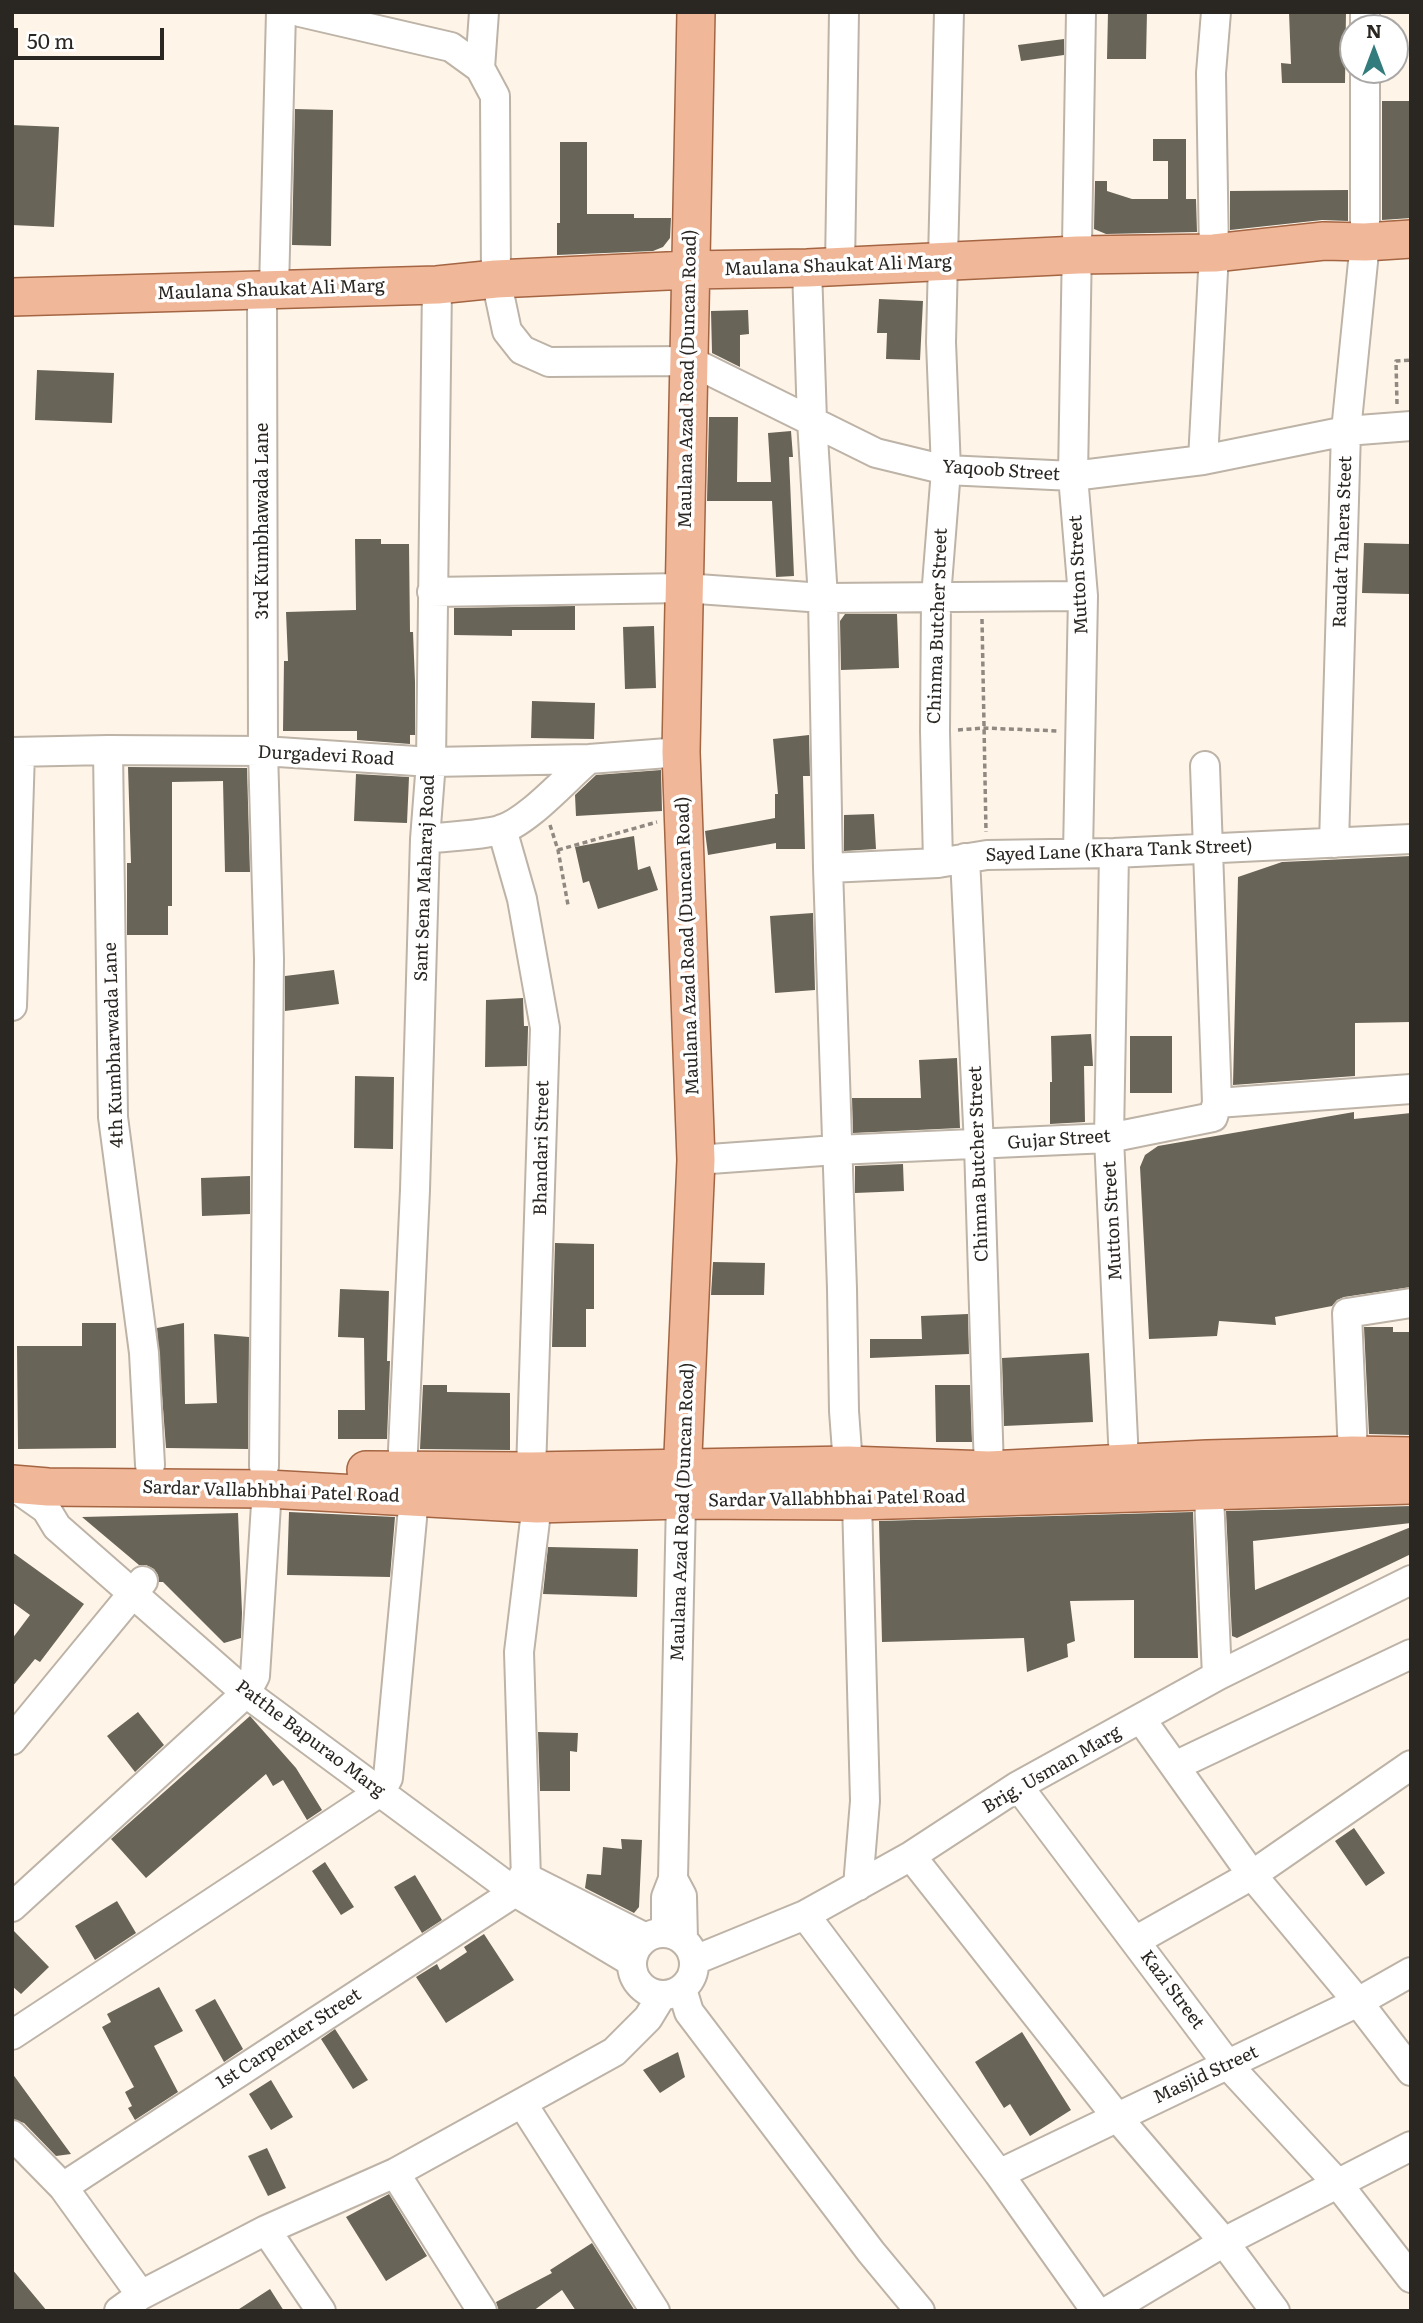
<!DOCTYPE html>
<style>
body{margin:0}
#map{position:relative;width:1423px;height:2323px;overflow:hidden;background:#fff4e8;font-family:Literata,serif}
canvas{display:block}
.frame{position:absolute;inset:0;border:14px solid #2a2622;pointer-events:none}
.north{position:absolute;left:1339px;top:14px;width:70px;height:70px;box-sizing:border-box;background:#fff;border:2px solid #aaa8a7;border-radius:50%;rotate:0deg;font-size:19px;font-weight:700;line-height:28px;text-align:center;color:#2a2622}
.north::after{content:'';display:block;margin:auto;width:24px;height:32px;background:#337c7d;clip-path:polygon(50% 0,100% 100%,50% 72%,0 100%)}
.scale{position:absolute;left:14px;top:28px;width:150px;height:32px;box-sizing:border-box;border:4px solid #2a2622;border-top:0;padding-left:9px;font-size:21px;line-height:24px;white-space:nowrap;color:#2a2622;-webkit-text-stroke:5px #fff;paint-order:stroke}
</style>
<div id="map">
<canvas width="1423" height="2323"></canvas>
<div class="frame"></div>
<div class="north">N</div>
<div class="scale">50 m</div>
</div>
<script>
const ctx = document.querySelector('canvas').getContext('2d');
ctx.lineJoin = 'round';
function fill(path, color) { ctx.fillStyle = color; ctx.fill(path, 'evenodd'); }
function stroke(path, color, width, dash) { ctx.strokeStyle = color; ctx.lineWidth = width; ctx.lineCap = dash ? 'butt' : 'round'; ctx.setLineDash(dash || []); ctx.stroke(path); }
function write(font, color, halo, rows, align = 'center') {
  ctx.font = font + ' Literata,serif'; ctx.lineWidth = 7; ctx.setLineDash([]); ctx.textBaseline = 'middle'; ctx.strokeStyle = halo; ctx.fillStyle = color; for (const [text, x, y, turn = 0] of rows) {
    ctx.save(); ctx.translate(x, y); ctx.rotate((+turn || 0) * Math.PI / 180); ctx.textAlign = isNaN(turn) ? turn : align; if (halo) ctx.strokeText(text, 0, 0); ctx.fillText(text, 0, 0); ctx.restore();
  }
}
const building = new Path2D(`
 M1108,12H1147L1146,59H1107Z
 M1289,12H1346L1345,83H1282L1281,63L1291,64Z
 M1064,39V55L1021,61L1018,45Z
 M1382,101H1411V218L1382,220Z
 M295,109L333,110L331,246L292,245Z
 M12,125L59,127L54,227L12,225Z
 M1153,139H1186V199H1196L1197,232L1106,234L1094,229L1095,181H1107V191L1132,199H1168V161H1153Z
 M560,142H587V214H634V218H671L670,238L663,247L653,251L557,255V223H560Z
 M1348,190V221L1322,220L1230,230V191Z
 M879,299L923,301L920,360L886,359L887,333H877Z
 M748,310L749,334L740,335V367L712,353L711,311Z
 M37,370L114,373L112,423L35,420Z
 M709,417H738L737,482H771L768,433L791,431L793,457H789L794,576L776,577L772,501H707Z
 M355,539H381V544H409L410,632H413L415,682V735H410V744L357,740V731H283L284,661H288L286,612L356,610Z
 M1364,543L1411,544V594L1362,593Z
 M575,606V630H512V636L454,635V608Z
 M845,614H897L899,668L841,670L840,621Z
 M654,626L656,688L625,689L623,627Z
 M532,701L595,703L594,739L531,738Z
 M809,735L810,776H803L805,849H776V843L708,855L705,831L775,818V794H778L773,739Z
 M128,767L247,768L250,872H225L223,781L172,782V906H168V935H127V863H131Z
 M661,770L662,811L576,816L575,795L596,775Z
 M356,774L409,777L407,823L354,821Z
 M874,814L876,849L844,851V815Z
 M634,836L638,870L650,866L658,890L598,909L589,881L583,883L575,847Z
 M1411,856V1022L1355,1023V1076L1233,1085L1238,877L1282,862Z
 M813,913L815,990L775,993L770,916Z
 M334,970L339,1004L285,1011V976Z
 M523,998L524,1026H528V1029L527,1066L485,1067L486,1000Z
 M1091,1034L1093,1066H1084L1085,1122L1050,1124V1082H1052L1051,1036Z
 M1130,1036H1172V1093H1130Z
 M957,1058L960,1128L853,1133L852,1098H921L919,1060Z
 M355,1076L394,1077L393,1149L354,1148Z
 M1354,1112V1119L1411,1113V1287L1344,1297L1337,1300L1332,1306L1275,1317L1276,1325L1219,1321L1217,1336L1149,1339L1140,1167L1145,1155L1158,1146Z
 M903,1164L904,1191L855,1193V1166Z
 M250,1176V1214L202,1216L201,1178Z
 M555,1243L594,1244V1309H586V1347H552Z
 M713,1262L765,1263L764,1295H711Z
 M340,1289L389,1291L387,1361H390L387,1439H338V1410H365L364,1338L338,1337Z
 M968,1314L969,1354L870,1358V1339H922L921,1316Z
 M82,1323H116V1448L18,1449L17,1346H82Z
 M184,1323L185,1404L217,1403L214,1334L249,1337L248,1449L166,1448L157,1328Z
 M1364,1327H1393V1332H1411V1435L1369,1434Z
 M1089,1353L1093,1422L1004,1426L1002,1358Z
 M423,1385H447V1392L510,1393V1450L420,1449Z
 M935,1385H970L972,1442H936Z
 M1411,1506V1523L1253,1541L1255,1590L1411,1527V1554L1237,1638L1232,1636L1226,1511Z
 M289,1512L395,1517L390,1577L287,1575Z
 M1193,1512L1198,1658H1134V1600L1070,1601L1075,1641L1067,1644L1068,1657L1027,1672L1024,1638L882,1642L879,1521Z
 M238,1513L242,1613L241,1638L224,1643L163,1582H159L158,1575L154,1569L146,1565H139L82,1517Z
 M548,1547L638,1549L637,1597L543,1594Z
 M12,1552L84,1604L40,1662L35,1659L12,1687V1639L30,1615L12,1602Z
 M138,1712L164,1745L135,1772L107,1736Z
 M250,1716L296,1768L322,1810L307,1820L283,1780L273,1786L266,1774L146,1878L111,1839Z
 M538,1732L578,1733L577,1752L570,1751V1791H540Z
 M1354,1828L1385,1873L1366,1886L1335,1841Z
 M621,1839L642,1840L639,1907L634,1913L585,1888L587,1874L601,1875L603,1847L622,1849Z
 M325,1862L354,1907L341,1915L312,1871Z
 M415,1875L442,1920L422,1933L394,1887Z
 M117,1901L136,1933L95,1960L75,1926Z
 M12,1929L49,1967L21,1994L12,1986Z
 M484,1934L514,1980L446,2023L416,1977L437,1964L440,1970L467,1952L464,1947Z
 M159,1987L183,2031L154,2046L178,2092L135,2120L128,2108L132,2106L125,2092L134,2087L102,2027L111,2022L107,2014Z
 M215,1999L243,2049L224,2062L195,2010Z
 M335,2029L368,2080L353,2089L321,2039Z
 M1022,2032L1071,2110L1030,2136L1010,2104L1004,2108L975,2062Z
 M678,2052L685,2077L660,2093L643,2070Z
 M12,2073L71,2154L56,2156L24,2123L12,2119Z
 M271,2080L293,2117L271,2130L249,2094Z
 M267,2148L286,2188L268,2196L248,2156Z
 M389,2194L427,2256L386,2281L346,2217Z
 M592,2243L635,2311H576L562,2290L533,2311H499L496,2302L552,2273L550,2270Z
 M12,2269L47,2311H12Z
 M270,2289L284,2311H236Z`);
const path = new Path2D(`
 M1397,404L1396,361L1411,360
 M982,619L986,832
 M958,730L983,728L1059,731
 M550,825L558,850L568,905
 M558,850L657,822`);
const minor = new Path2D(`
 M300,12L451,47L480,68L495,96L496,279L507,331L522,350L549,362L690,361L876,453L946,470L1073,476L1203,460L1346,431L1411,426
 M1365,12V28
 M480,68L484,12
 M840,266L844,12
 M807,268L812,421L823,598L828,868L842,1289L844,1411L848,1465L857,1501L865,1801L858,1886
 M274,289L281,12
 M262,290L263,751L269,959L264,1466
 M1203,460L1214,253L1211,73L1216,12
 M432,592L684,588L823,598L1083,596
 M108,750L113,1117L144,1353L150,1465
 M12,752L108,750L263,751L431,762L589,759L681,752
 M1205,766L1217,1103
 M502,829L522,899L545,1028L531,1471
 M425,839C449,836 477,836 500,830C528,822 566,778 589,759
 M1334,843L1346,431L1365,242V70
 M1078,853L1083,596L1073,476L1081,12
 M1114,853L1109,1138L1124,1462
 M965,858L979,1145L989,1470
 M938,863L935,731L936,597L946,470L941,342L949,12
 M828,868L938,863L987,855L1114,853L1411,839
 M12,1006L20,752
 M696,1160L836,1150L1109,1138L1213,1117L1217,1103L1411,1089
 M1353,1455L1347,1313L1411,1303
 M402,1472L415,1190L425,839L431,762L437,285
 M1208,1473L1217,1676
 M12,1485L46,1509L57,1527L246,1693L515,1892L632,1962
 M1141,1719L1252,1875L1358,2002L1411,2071
 M12,1740L143,1581
 M1175,1766L1411,1654
 M1018,1786L1228,2065L1338,2184L1411,2278
 M911,1856L1117,2117L1224,2242L1275,2311
 M523,1876L646,1938
 M673,1879L681,1500
 M12,1907L246,1693L255,1676L267,1489
 M805,1915L999,2174L1096,2311
 M666,1933V1897L673,1879L682,1896L683,1940
 M632 1964a31 31 0 1 1 62 0a31 31 0 1 1-62 0Z
 M1135,1941L1252,1875L1411,1765
 M695,1960L805,1915L911,1856L1018,1786L1217,1676L1411,1580
 M682,1989L689,2012L871,2252L920,2311
 M12,2035L380,1792L388,1778L414,1497
 M522,2103L655,2311
 M12,2135L63,2187L141,2295
 M395,2173L482,2311
 M999,2174L1358,2002L1411,1972
 M63,2187L515,1892L526,1879L519,1652L537,1504
 M266,2230L321,2311
 M119,2311L141,2295L266,2230L395,2173L614,2052L648,2018L662,1995
 M1108,2311L1224,2242L1411,2146`);
const major = new Path2D(`
 M12,297L437,285L496,279L689,270L807,268L1078,255L1214,253L1324,241L1365,242L1411,239
 M366,1470L531,1471L848,1465L989,1470L1207,1459L1353,1455L1411,1456
 M12,1484L48,1487L267,1489L537,1504L681,1500L857,1501L1411,1485
 M681,1500L696,1160L681,752L696,12`);
const streetNames = [
 ["Maulana Shaukat Ali Marg",838,266,-2],
 ["Maulana Shaukat Ali Marg",271,290,-2],
 ["Maulana Azad Road (Duncan Road)",688,379,-89],
 ["Yaqoob Street",1001,471,4],
 ["3rd Kumbhawada Lane",263,521,-90],
 ["Raudat Tahera Steet",1343,542,-88],
 ["Mutton Street",1079,575,-93],
 ["Chinma Butcher Street",938,626,-88],
 ["Durgadevi Road",326,756,3],
 ["Sayed Lane (Khara Tank Street)",1119,851,-2],
 ["Sant Sena Maharaj Road",425,878,-88],
 ["Maulana Azad Road (Duncan Road)",688,946,-92],
 ["4th Kumbharwada Lane",114,1045,-92],
 ["Gujar Street",1059,1140,-4],
 ["Bhandari Street",542,1148,-89],
 ["Chimna Butcher Street",979,1164,-92],
 ["Mutton Street",1113,1221,-93],
 ["Sardar Vallabhbhai Patel Road",271,1492,2],
 ["Sardar Vallabhbhai Patel Road",837,1499,-1],
 ["Maulana Azad Road (Duncan Road)",683,1512,-88],
 ["Patthe Bapurao Marg",310,1739,37],
 ["Brig. Usman Marg",1052,1770,-30],
 ["Kazi Street",1172,1990,53],
 ["1st Carpenter Street",289,2039,-33],
 ["Masjid Street",1206,2075,-25]
];
fill(building, '#686558');
stroke(minor, '#bdb3a7', 32);
stroke(major, '#a46543', 40);
stroke(path, '#908981', 3.5, [5, 3.5]);
stroke(minor, '#fff', 28);
stroke(major, '#f0b799', 37);
write('18px', '#2a2622', '#fff', streetNames);
</script>
